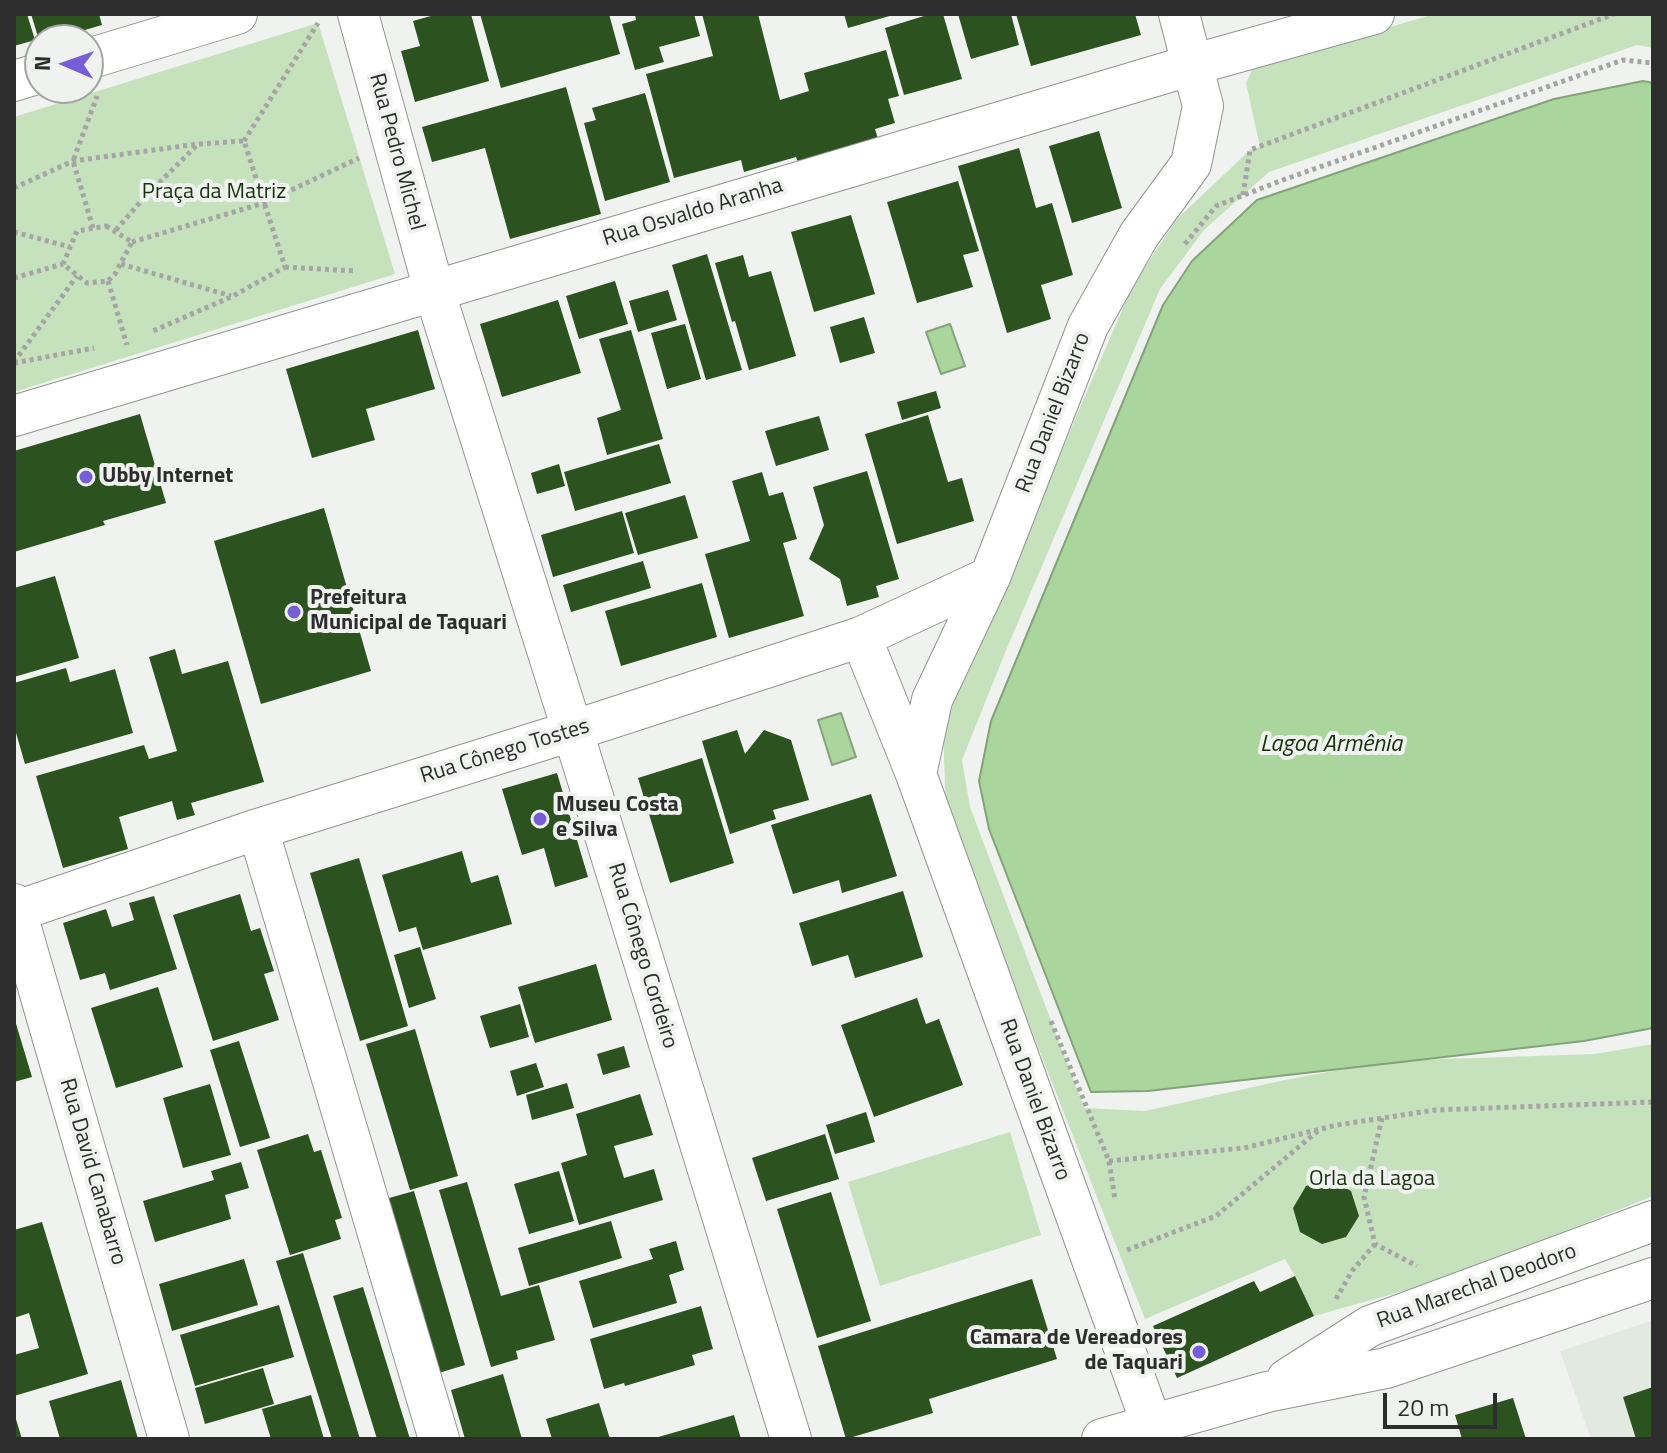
<!DOCTYPE html>
<meta charset="utf-8">
<style>
body{margin:0}
#map{position:relative;width:1667px;height:1453px;overflow:hidden;background:#f0f2f0;font-family:"Titillium Web",sans-serif}
canvas{display:block}
.frame{position:absolute;inset:0;border:16px solid #2c2d2c;pointer-events:none}
.north{position:absolute;left:24px;top:24px;width:80px;height:80px;box-sizing:border-box;background:#f0f2f0;border:2px solid #a2a3a2;border-radius:50%;rotate:272deg;font-size:22px;font-weight:700;line-height:32px;text-align:center;color:#2c2d2c}
.north::after{content:'';display:block;margin:auto;width:28px;height:36px;background:#765ed8;clip-path:polygon(50% 0,100% 100%,50% 72%,0 100%)}
.scale{position:absolute;left:1383px;top:1393px;width:114px;height:36px;box-sizing:border-box;border:4px solid #2c2d2c;border-top:0;padding-left:10px;font-size:24px;line-height:28px;white-space:nowrap;color:#2c2d2c;-webkit-text-stroke:6px #f0f2f0;paint-order:stroke}
</style>
<div id="map">
<canvas width="1667" height="1453"></canvas>
<div class="frame"></div>
<div class="north">N</div>
<div class="scale">20 m</div>
</div>
<script>
const ctx = document.querySelector('canvas').getContext('2d');
ctx.lineJoin = 'round';
function fill(path, color) { ctx.fillStyle = color; ctx.fill(path, 'evenodd'); }
function stroke(path, color, width, dash) { ctx.strokeStyle = color; ctx.lineWidth = width; ctx.lineCap = dash ? 'butt' : 'round'; ctx.setLineDash(dash || []); ctx.stroke(path); }
function write(font, color, halo, rows, align = 'center') {
  ctx.font = font + ' "Titillium Web",sans-serif'; ctx.lineWidth = 8; ctx.setLineDash([]); ctx.textBaseline = 'middle'; ctx.strokeStyle = halo; ctx.fillStyle = color; for (const [text, x, y, turn = 0] of rows) {
    ctx.save(); ctx.translate(x, y); ctx.rotate((+turn || 0) * Math.PI / 180); ctx.textAlign = isNaN(turn) ? turn : align; if (halo) ctx.strokeText(text, 0, 0); ctx.fillText(text, 0, 0); ctx.restore();
  }
}
const built = new Path2D(`
 M1653,1320V1439H1591L1560,1351Z`);
const green = new Path2D(`
 M1435,14H1653V48L1637,45L1269,172L1204,230L1160,289L1007,648L962,760L970,807L1084,1108L1145,1111L1285,1080L1387,1061L1595,1054L1653,1044V1196L1443,1280L1314,1316L1295,1276L1285,1259L1145,1319L946,813L943,726L1132,287L1176,220L1250,150L1260,147L1246,83L1254,66Z
 M318,23L395,274L14,392V117Z
 M1010,1132L1041,1235L880,1286L848,1182Z`);
const water = new Path2D(`
 M1643,81L1653,83V1028L1584,1041L1148,1091L1091,1092L989,829L979,781L991,721L1163,305L1192,261L1257,200L1554,99Z
 M950,324L965,366L941,374L926,332Z
 M841,713L856,757L832,765L818,720Z`);
const building = new Path2D(`
 M14,14H27L35,40L14,46Z
 M31,14H99L102,25L51,40H39Z
 M438,14H471L489,81L415,102L401,51L420,46L413,21Z
 M480,14H609L620,54L501,88Z
 M635,14H694L700,36L659,47L664,62L635,70L622,24L636,20Z
 M702,14H758L780,100L809,91L804,73L886,50L899,96L888,99L895,123L875,129L878,139L798,162L796,157L744,172L741,160L674,178L646,74L713,56Z
 M844,14H892L893,15L848,28Z
 M923,14H943L962,79L904,95L885,28L924,16Z
 M958,14H1011L1019,45L971,59Z
 M1016,14H1135L1141,35L1031,66Z
 M566,87L601,214L510,239L485,148L432,162L422,127Z
 M645,93L670,182L605,201L584,123L596,120L592,108Z
 M1099,131L1122,208L1072,223L1049,146Z
 M1019,148L1036,208L1052,203L1073,275L1041,285L1051,319L1007,333L958,166Z
 M958,181L979,251L963,255L973,287L917,303L887,202Z
 M851,215L875,294L814,312L791,232Z
 M707,254L742,370L706,380L672,265Z
 M743,255L749,277L771,271L796,356L749,370L735,321L732,322L715,263Z
 M615,281L628,324L579,339L566,296Z
 M668,290L677,320L638,332L629,301Z
 M558,300L581,373L502,397L480,324Z
 M864,317L875,353L840,363L830,327Z
 M685,324L701,379L667,389L651,333Z
 M418,330L435,389L366,409L375,440L312,458L286,369Z
 M631,330L663,439L607,455L597,418L621,410L599,339Z
 M936,391L941,408L902,420L897,402Z
 M140,414L166,503L103,521L105,525L14,552V451Z
 M928,415L948,482L962,478L974,521L897,544L865,434Z
 M819,416L829,450L776,466L765,431Z
 M659,444L671,483L575,511L564,472Z
 M559,464L565,486L537,494L531,473Z
 M867,471L899,579L876,586L879,597L847,606L840,579L809,559L824,525L813,487Z
 M762,472L769,496L783,492L797,539L783,543L804,616L729,638L705,554L750,541L732,481Z
 M685,495L698,538L638,555L625,513Z
 M324,508L371,671L261,704L214,541Z
 M622,511L634,553L553,577L541,535Z
 M643,561L651,588L571,612L563,585Z
 M55,576L79,658L14,677V588Z
 M702,583L717,637L621,666L605,611Z
 M175,649L182,674L228,661L264,782L191,803L195,815L177,820L172,801L119,817L128,849L63,868L36,776L144,745L149,759L177,751L149,657Z
 M66,668L70,682L115,669L133,733L25,764L14,726V683Z
 M737,730L745,754L764,730L791,740L809,800L773,810L776,819L730,834L702,741Z
 M702,758L734,863L670,883L638,778Z
 M557,773L588,877L555,887L544,848L522,855L502,789Z
 M871,794L897,876L842,893L839,880L793,894L771,825Z
 M462,851L471,883L498,875L512,924L423,950L416,927L399,932L382,875Z
 M359,858L408,1026L360,1041L310,873Z
 M903,891L923,957L855,978L848,955L812,966L799,923Z
 M240,894L251,931L260,928L274,971L264,974L279,1020L213,1041L173,915Z
 M154,896L177,969L110,990L105,973L80,980L63,923L106,909L112,927L134,920L129,903Z
 M420,947L436,999L409,1008L394,955Z
 M596,964L612,1020L535,1043L518,987Z
 M158,987L183,1067L116,1088L91,1008Z
 M917,998L926,1024L939,1019L963,1085L874,1117L841,1025Z
 M520,1004L529,1037L490,1048L480,1016Z
 M14,1017L32,1077L14,1082Z
 M415,1029L458,1176L410,1190L366,1044Z
 M239,1041L270,1138L240,1147L210,1050Z
 M624,1046L630,1067L603,1075L597,1054Z
 M536,1063L544,1087L517,1096L510,1071Z
 M567,1083L574,1108L532,1120L526,1095Z
 M210,1084L231,1155L183,1168L163,1098Z
 M640,1094L653,1135L614,1146L624,1178L654,1169L663,1200L579,1225L561,1163L587,1155L576,1114Z
 M866,1112L875,1142L835,1154L826,1125Z
 M308,1134L314,1152L321,1150L342,1218L335,1220L341,1239L290,1255L257,1150Z
 M825,1134L839,1179L766,1201L752,1158Z
 M241,1162L249,1188L225,1195L231,1219L155,1242L143,1201L214,1180L211,1171Z
 M559,1171L574,1221L529,1234L514,1184Z
 M1330,1179L1351,1191L1359,1216L1346,1237L1322,1244L1300,1232L1293,1208L1306,1186Z
 M467,1182L501,1296L539,1285L555,1340L516,1351L518,1359L491,1367L439,1190Z
 M414,1191L465,1365L432,1375L382,1200Z
 M831,1192L871,1321L817,1338L777,1209Z
 M611,1221L622,1258L529,1286L518,1248Z
 M42,1222L88,1374L14,1396V1355L39,1348L29,1313L14,1318V1230Z
 M676,1241L684,1270L669,1275L677,1303L593,1328L579,1281L653,1259L649,1249Z
 M303,1253L360,1439H332L276,1261Z
 M244,1259L258,1305L172,1331L159,1284Z
 M1295,1276L1314,1316L1177,1378L1153,1326L1254,1281L1260,1292Z
 M1032,1279L1057,1359L929,1399L933,1413L846,1439L818,1346Z
 M363,1287L410,1439H377L333,1296Z
 M279,1305L294,1357L195,1386L180,1335Z
 M701,1306L713,1349L692,1355L695,1365L625,1386L624,1383L604,1389L590,1339Z
 M263,1368L274,1404L205,1424L195,1388Z
 M503,1374L522,1439H465L451,1390Z
 M121,1380L138,1439H60L49,1401Z
 M1653,1387V1439H1636L1623,1397Z
 M311,1395L324,1439H271L262,1409Z
 M1513,1398L1526,1439H1462L1455,1415Z
 M599,1403L610,1439H552L546,1419Z
 M734,1415L741,1439H655V1438Z
 M14,1416H15L22,1439H14Z`);
const path = new Path2D(`
 M244,141L318,23
 M14,188L73,161L198,144L244,141L285,267L233,296L153,331
 M1243,195L1250,150L1614,14
 M106,226L132,242L115,274L108,281L87,283L63,264L77,231Z
 M93,228L73,161L97,96
 M116,230L142,200L198,144
 M14,232L70,247
 M132,242L264,203L359,158
 M1185,244L1216,206L1280,181L1623,60L1653,63
 M121,264L231,296
 M285,267L356,271
 M14,278L63,264
 M108,281L127,345
 M14,362L77,276
 M14,363L94,348
 M1051,1021L1109,1161L1115,1199
 M1382,1118L1364,1197L1375,1244L1417,1266
 M1109,1161L1244,1148L1337,1125L1435,1110L1653,1102
 M1127,1250L1216,1216L1319,1130
 M1336,1299L1352,1271L1375,1244`);
const minor = new Path2D(`
 M358,14L434,290L582,761L791,1439
 M88,59L237,14
 M14,81L40,73
 M14,416L1192,65L1374,14
 M861,637L916,774L1152,1425
 M916,774L932,700L990,577L1088,326L1139,235L1191,164L1203,106L1179,14
 M258,829L439,1439
 M14,904L169,1439
 M14,912L258,829L572,731L861,637L990,577
 M1287,1379L1370,1326L1653,1221
 M1102,1439L1267,1392L1386,1368L1653,1278`);
const markers = [
 [86,477,8,"#765ed8"],
 [294,612,8,"#765ed8"],
 [540,819,8,"#765ed8"],
 [1199,1352,8,"#765ed8"]
];
const streetNames = [
 ["Rua Pedro Michel",396,152,75],
 ["Rua Osvaldo Aranha",693,213,-17],
 ["Rua Daniel Bizarro",1054,413,-69],
 ["Rua Cônego Tostes",505,752,-17],
 ["Rua Cônego Cordeiro",642,956,73],
 ["Rua Daniel Bizarro",1034,1100,70],
 ["Rua David Canabarro",92,1172,74],
 ["Rua Marechal Deodoro",1477,1287,-20]
];
const parkNames = [
 ["Praça da Matriz",214,193],
 ["Orla da Lagoa",1372,1180]
];
const poiNames = [
 ["Ubby Internet",102,477],
 ["Prefeitura",310,599],
 ["Municipal de Taquari",310,624],
 ["Museu Costa",556,806],
 ["e Silva",556,831],
 ["Camara de Vereadores",1183,1339,"right"],
 ["de Taquari",1183,1364,"right"]
];
const waterNames = [
 ["Lagoa Armênia",1331,745]
];
fill(built, '#e2e9e0');
fill(green, '#c5e2bc');
fill(water, '#aad59c');
stroke(water, '#84a37a', 2);
fill(building, '#2c521f');
stroke(minor, '#929492', 42);
stroke(path, '#a4a5a4', 5, [4, 4]);
stroke(minor, '#fff', 40);
for (const [x, y, r, color] of markers) { const dot = new Path2D(); dot.arc(x, y, r, 0, 2 * Math.PI); ctx.fillStyle = color; ctx.fill(dot); stroke(dot, '#f0f2f0', 3); }
write('22px', '#2c2d2c', '#f0f2f0', streetNames);
write('22px', '#16330c', '#f0f2f0', parkNames);
write('bold 22px', '#2c2d2c', '#f0f2f0', poiNames, 'left');
write('italic 24px', '#15310a', '#f0f2f0', waterNames);
</script>
